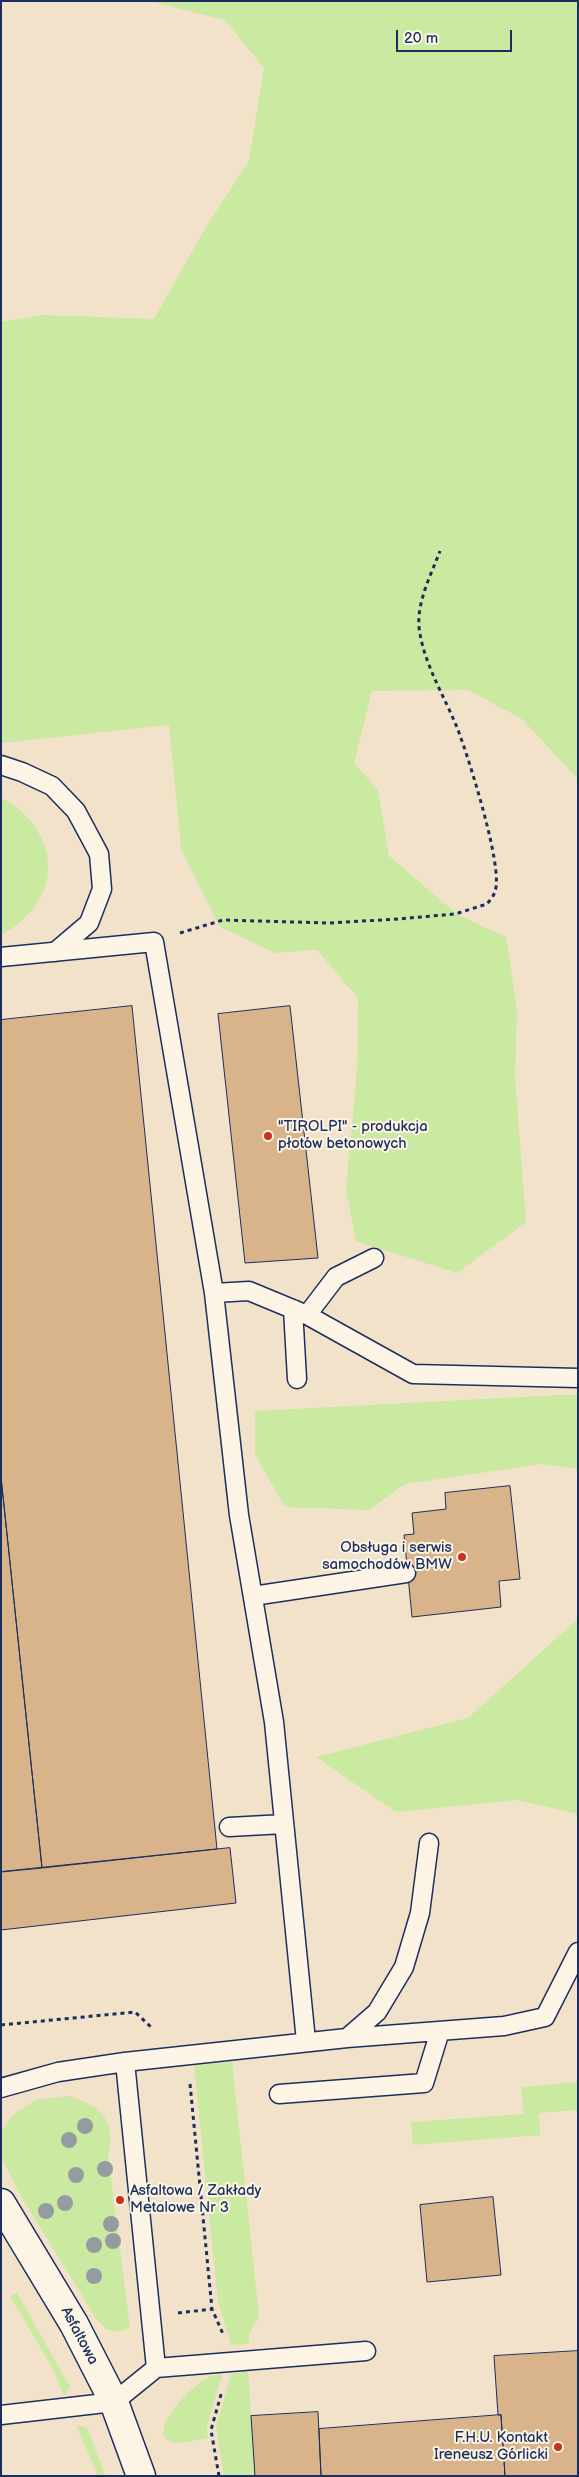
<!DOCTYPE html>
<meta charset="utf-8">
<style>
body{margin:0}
#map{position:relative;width:579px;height:2477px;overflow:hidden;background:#fcf5e5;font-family:"Balsamiq Sans",sans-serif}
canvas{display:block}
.frame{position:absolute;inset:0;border:2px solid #1b2f5e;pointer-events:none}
.scale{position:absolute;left:396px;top:30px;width:116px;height:22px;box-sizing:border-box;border:2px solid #1b2f5e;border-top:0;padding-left:6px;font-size:15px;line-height:18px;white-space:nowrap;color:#1b2f5e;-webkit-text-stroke:4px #fcf5e5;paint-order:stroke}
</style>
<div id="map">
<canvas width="579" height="2477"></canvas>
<div class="frame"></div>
<div class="scale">20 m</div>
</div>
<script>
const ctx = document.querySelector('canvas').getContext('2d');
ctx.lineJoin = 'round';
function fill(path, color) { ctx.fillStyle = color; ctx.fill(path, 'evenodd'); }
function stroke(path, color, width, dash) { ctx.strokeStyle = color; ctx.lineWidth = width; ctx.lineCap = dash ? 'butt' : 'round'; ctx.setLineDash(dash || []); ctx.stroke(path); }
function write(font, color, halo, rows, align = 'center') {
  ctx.font = font + ' "Balsamiq Sans",sans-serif'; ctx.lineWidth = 4; ctx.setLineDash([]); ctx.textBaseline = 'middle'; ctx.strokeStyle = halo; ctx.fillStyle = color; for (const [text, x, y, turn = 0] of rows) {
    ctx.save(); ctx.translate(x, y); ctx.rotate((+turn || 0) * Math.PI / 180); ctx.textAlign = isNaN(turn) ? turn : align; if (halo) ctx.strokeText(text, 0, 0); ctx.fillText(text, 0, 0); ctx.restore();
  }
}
const built = new Path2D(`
 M1,1H536L578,430V2476H1Z`);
const green = new Path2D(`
 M149,1H578V779L522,719L468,690L372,691L354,763L378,790L389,856L458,915L506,937L517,1009L515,1078L526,1222L457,1273L356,1241L346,1190L357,1069L358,998L317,950L275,953L220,927L181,849L169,725L1,743V322L44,315L154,319L206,227L249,161L264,68L225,20Z
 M1,798C17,805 29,817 38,832C62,874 41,913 1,935Z
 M559,1395H578V1469L542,1464L405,1484L369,1510L285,1507L255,1454V1411Z
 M578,1619V1814L517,1800L396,1812L316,1757L468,1718Z
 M232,2062L259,2316L249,2335V2344L231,2345L218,2301L194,2065Z
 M578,2082V2110L539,2113L540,2135L413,2145L411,2122L524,2114L521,2087Z
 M68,2096C102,2105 117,2122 108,2157L130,2327L118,2332L106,2329L96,2318L25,2203L1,2157V2132L13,2115L36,2100Z
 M17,2293L70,2387L64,2396L53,2369L10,2296Z
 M248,2370L255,2476H224L216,2427L231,2374Z
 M222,2375L207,2426L208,2438C197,2439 179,2446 169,2441C148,2429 195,2383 207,2378C212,2375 217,2375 222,2375Z
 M76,2424L88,2429L105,2476H98Z`);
const building = new Path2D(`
 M132,1006L217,1849L42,1868L1,1477V1020Z
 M290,1006L318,1258L245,1263L218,1014Z
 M1,1477L42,1868L1,1872Z
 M510,1486L520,1579L499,1581L501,1607L412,1617L404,1535L414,1534L412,1513L446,1509L445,1493Z
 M230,1848L236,1903L1,1930V1872Z
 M493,2197L501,2275L427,2282L420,2205Z
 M578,2351V2476H505L501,2415H498L494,2356Z
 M318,2412L321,2476H255L251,2416Z
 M501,2415L505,2476H321L319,2429Z`);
const path = new Path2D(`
 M180,933L223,920L329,923L398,919L455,914L487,904C490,900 494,896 495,891C504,869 468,756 458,730C445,697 423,663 419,627C417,601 431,575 440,551
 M1,2025L135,2012L153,2029
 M190,2084L212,2309L223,2334
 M178,2313L212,2309
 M219,2476L211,2430L222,2391`);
const lane = new Path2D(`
 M1,765L22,772L52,786L76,811L99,854L102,889L89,923L55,952
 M1,957L154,942L214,1293L239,1515L274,1722L306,2041
 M214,1293L249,1291L307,1315L413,1374L578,1378
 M293,1309L297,1379
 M307,1315L336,1277L374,1258
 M253,1596L406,1573
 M229,1827L284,1824
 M347,2038L377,2012L404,1967L420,1913L429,1843
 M1,2088L58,2072L125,2062L347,2038L504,2026L545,2017L578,1952
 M279,2094L424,2083L440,2031
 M156,2368L366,2351
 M1,2415L114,2402L156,2368L125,2062`);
const street = new Path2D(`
 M1,2203L74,2324L114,2402L141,2476`);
const trees = [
 [85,2126],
 [69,2140],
 [105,2169],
 [76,2175],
 [65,2203],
 [46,2211],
 [111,2224],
 [113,2241],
 [94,2245],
 [94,2276]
];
const markers = [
 [268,1136,5,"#c8321e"],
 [462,1557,5,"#c8321e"],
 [120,2200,5,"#c8321e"],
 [558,2447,5,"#c8321e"]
];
const poiNames = [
 ["\"TIROLPI\" - produkcja",278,1127],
 ["płotów betonowych",278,1144],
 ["Obsługa i serwis",452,1548,"right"],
 ["samochodów BMW",452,1565,"right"],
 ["Asfaltowa / Zakłady",130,2191],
 ["Metalowe Nr 3",130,2208],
 ["F.H.U. Kontakt",548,2438,"right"],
 ["Ireneusz Górlicki",548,2455,"right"]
];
const streetNames = [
 ["Asfaltowa",79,2336,62]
];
fill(built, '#f2e2ca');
fill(green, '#cae9a1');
fill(building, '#d9b48b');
stroke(building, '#1b2f5e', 1);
stroke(lane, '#1b2f5e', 21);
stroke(street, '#1b2f5e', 31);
stroke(path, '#1b2f5e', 3, [4, 4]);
stroke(lane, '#fcf5e5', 18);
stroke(street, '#fcf5e5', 28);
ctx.fillStyle = '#949ca2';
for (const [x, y] of trees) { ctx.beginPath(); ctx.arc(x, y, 8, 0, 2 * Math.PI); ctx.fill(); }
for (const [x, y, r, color] of markers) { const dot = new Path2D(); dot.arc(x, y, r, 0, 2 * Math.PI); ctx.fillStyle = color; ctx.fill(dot); stroke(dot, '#fcf5e5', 2); }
write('15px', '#1b2f5e', '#fcf5e5', poiNames, 'left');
write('15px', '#1b2f5e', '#fcf5e5', streetNames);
</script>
